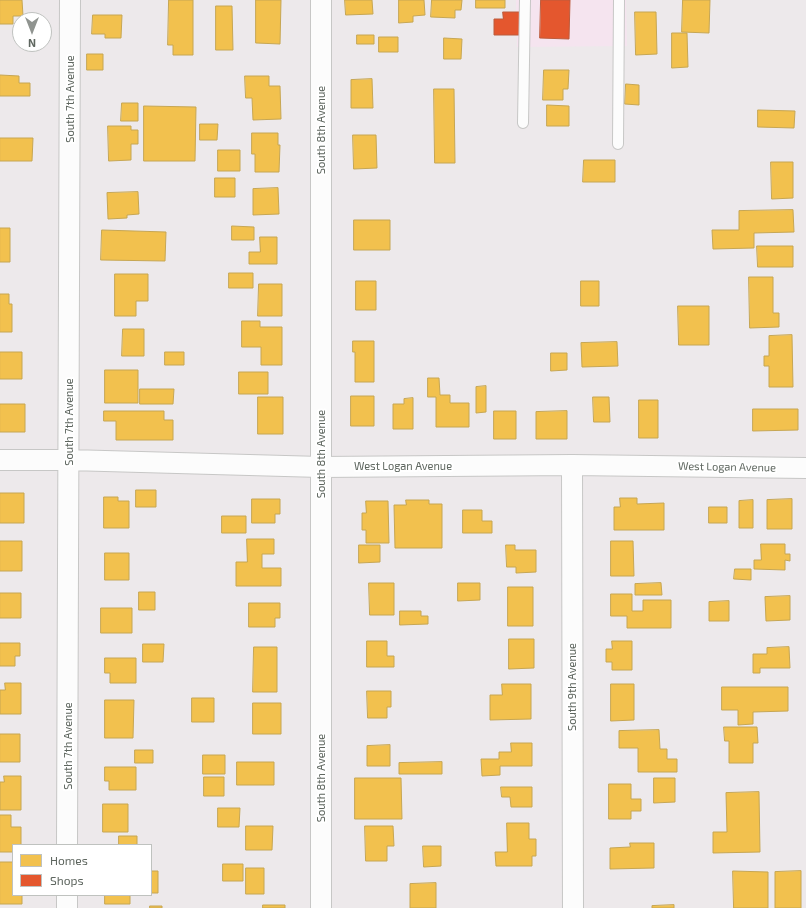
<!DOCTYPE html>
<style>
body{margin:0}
#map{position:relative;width:806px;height:908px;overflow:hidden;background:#ede9eb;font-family:"Exo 2",sans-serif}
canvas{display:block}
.legend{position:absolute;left:12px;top:844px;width:140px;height:52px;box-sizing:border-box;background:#fff;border:1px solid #bfc2bf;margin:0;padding:5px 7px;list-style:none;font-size:12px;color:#5e665f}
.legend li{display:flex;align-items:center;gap:8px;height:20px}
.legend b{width:20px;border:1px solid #bfc2bf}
.north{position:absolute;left:12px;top:12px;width:40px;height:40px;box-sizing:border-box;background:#fff;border:1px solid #bfc2bf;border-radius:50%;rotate:180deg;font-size:11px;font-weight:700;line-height:16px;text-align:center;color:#5e665f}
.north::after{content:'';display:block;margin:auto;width:14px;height:18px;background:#909490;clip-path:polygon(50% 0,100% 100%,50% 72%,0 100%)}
</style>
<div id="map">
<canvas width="806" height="908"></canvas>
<ul class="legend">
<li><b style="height:11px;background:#f2c14e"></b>Homes</li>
<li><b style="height:11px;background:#e4572e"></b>Shops</li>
</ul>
<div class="north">N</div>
</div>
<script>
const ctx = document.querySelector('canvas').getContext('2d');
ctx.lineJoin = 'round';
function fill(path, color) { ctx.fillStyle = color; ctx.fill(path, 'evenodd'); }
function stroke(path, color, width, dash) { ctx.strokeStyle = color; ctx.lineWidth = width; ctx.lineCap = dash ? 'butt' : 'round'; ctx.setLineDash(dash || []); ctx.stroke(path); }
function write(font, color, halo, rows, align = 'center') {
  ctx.font = font + ' "Exo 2",sans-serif'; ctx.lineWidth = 4; ctx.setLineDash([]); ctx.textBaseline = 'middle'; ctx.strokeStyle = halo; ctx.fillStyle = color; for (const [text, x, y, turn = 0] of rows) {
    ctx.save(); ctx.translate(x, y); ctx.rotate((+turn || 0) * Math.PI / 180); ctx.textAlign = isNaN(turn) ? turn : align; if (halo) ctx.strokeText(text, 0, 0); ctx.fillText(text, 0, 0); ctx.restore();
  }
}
const commercial = new Path2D(`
 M516,0H626L627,46L517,47Z`);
const homes = new Path2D(`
 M0,0H22L23,16H13V24H0Z
 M169,0H193V55H173V45H168Z
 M256,0H281L280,44L256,43Z
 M345,0H372L373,14L346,15Z
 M399,0H424L425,15L413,16V22L399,23Z
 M432,0H462L461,10H455V18L431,17Z
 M476,0H505V8H476Z
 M683,0H710L709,33L682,32Z
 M216,6H232L233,50H216Z
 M635,12H656L657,54L636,55Z
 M93,15H122L121,38H105V34H92Z
 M672,33H687L688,67L672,68Z
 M357,35H374V44H357Z
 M379,37H398V52H379Z
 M444,38L462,39L461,59H444Z
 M87,54H103V70H87Z
 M544,70H569L568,89H563V100H543Z
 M0,75L19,76V83H30V96H0Z
 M245,76H269V86H280L281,119L253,120L252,98H246Z
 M372,79L373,108H351V80Z
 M626,84L639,85V105L625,104Z
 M434,89H454L455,163H435Z
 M122,103H138V121H121Z
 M547,105L569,106V126H547Z
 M144,106L196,107L195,161H144Z
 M758,110L795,111L794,128L758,127Z
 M200,124H218L217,140H200Z
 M108,126H131V130H138V144H131V160L109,161Z
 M252,133H278V145H280L279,172H255V154H252Z
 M353,135H376L377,168L354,169Z
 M0,138H33L32,161H0Z
 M218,150H240V171H218Z
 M584,160H615V182H583Z
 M771,162H793V198L772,199Z
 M215,178H235V197H215Z
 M278,188L279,214L253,215V189Z
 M138,192L139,214L127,215V218L108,219L107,193Z
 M793,210L794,232L754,233V248L713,249L712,230H739V211Z
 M354,220H390V250H354Z
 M232,226L254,227V240H232Z
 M0,228H10V262H0Z
 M102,230L166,232L165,261L101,260Z
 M260,237H277V264H249V252H260Z
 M757,246H793V267H758Z
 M229,273H253V288H229Z
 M115,274H148V301H136V316H115Z
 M749,277H773V313H779V327L750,328Z
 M356,281H376V310H356Z
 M581,281H599V306H581Z
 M259,284H282V316H258Z
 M0,294H9V304H12V332H0Z
 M678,306H709V345H679Z
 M242,321H260V327H282V365H261V347H242Z
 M123,329H144V356H122Z
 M792,335L793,387H769V366H764V356H769V336Z
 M353,341H374V382H355V352H353Z
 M617,342L618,366L582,367L581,343Z
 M0,352H22V379H0Z
 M165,352H184V365H165Z
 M551,353H567V370L551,371Z
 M105,370H138V403H105Z
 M239,372H268V394H239Z
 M428,378H439L440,395H450V403H469V427H436V397H428Z
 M486,386V412L476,413V387Z
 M140,389H174L173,404H140Z
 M351,396H374V426H351Z
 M258,397H283V434H258Z
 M593,397H609L610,422H594Z
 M413,398V429H393V404H404V399Z
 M639,400H658V438H639Z
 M0,404H25V432H0Z
 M753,409H798V430L753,431Z
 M104,411H164V420H173V440H116V421H104Z
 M494,411H516V439H494Z
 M567,411V439H536V412Z
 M136,490H156V507H136Z
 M0,493H24V523H0Z
 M104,497H118V501H129V528H104Z
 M620,498H637V504L664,503V530H614V507H620Z
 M252,499H280V514H275V523H252Z
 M792,499V529H767V500Z
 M406,500H429V504H442V548H395L394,505H406Z
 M753,500V528H739V501Z
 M366,501H388L389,543H366V530H362V513H366Z
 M709,507H727V523H709Z
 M463,510H482V521H492V533H463Z
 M222,516H246V533H222Z
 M247,539H274V554H262V568H281V586H236V562H247Z
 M0,541H22V571H0Z
 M611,541H633L634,576H611Z
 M761,544H785V554H790V561L785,560V570L754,569V560H761Z
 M359,545H380V562L359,563Z
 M506,545H515V550H536V572L516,573V567H507Z
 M105,553H129V580H105Z
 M735,569H751V580L734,579Z
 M369,583H394V615H370Z
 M458,583H480V600L458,601Z
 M661,583L662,595H635V584Z
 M508,587H533V626H508Z
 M139,592H155V610H139Z
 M0,593H21V618H0Z
 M611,594H632V611H643V600H671V628H627V616H611Z
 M790,596V620L766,621L765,597Z
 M729,601V621H709V602Z
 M249,603H280V618H275V627H249Z
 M101,608H132V633H101Z
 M400,611H421V616H428V624L400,625Z
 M509,639H534V668L509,669Z
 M367,641H387V656H394V667H367Z
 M612,641H632V670H612V662H606V649H612Z
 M0,643H20V656H15V666H0Z
 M143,644H164L163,662H143Z
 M254,647H277V692H253Z
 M789,647L790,668H760V673H753V654H767V648Z
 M105,658H136V683H110V673H105Z
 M5,683H21V714H0V690H5Z
 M502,684H531V719L490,720V695H502Z
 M611,684H634V720L611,721Z
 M722,687H788V711L753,712V724L738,725V710H722Z
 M367,691H391V707H387V718H368Z
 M192,698H214V722H192Z
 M105,700H134L133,738H105Z
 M253,703H281V734H253Z
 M724,727H757L758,743H753V763H729V741H725Z
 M659,730L660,749H667V759H677V772H638V748H619V731Z
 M0,734H20V762H0Z
 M511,743H532V766H500V775L482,776L481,759H499V752H511Z
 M390,745V766H367V746Z
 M135,750H153V763H135Z
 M203,755H225V774H203Z
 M237,762H274V785H237Z
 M442,762V774H399V763Z
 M105,767H136V790H109V781H105Z
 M4,776H21V810H0V782H4Z
 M204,777H224V796H204Z
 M355,778H401L402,819H355Z
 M654,778H675V802L654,803Z
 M609,784H631V799H641V811H631V819H609Z
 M501,787H532V807H511L510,797H502Z
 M759,792L760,852L713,853V832H727L726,793Z
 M103,804H128V832H103Z
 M218,808H240L239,827H218Z
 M0,815H11V827H21V845H13V852H0Z
 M507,823H529V839H536V856H532V866H496L495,852H507Z
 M246,826H273L272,850H246Z
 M365,826H393L394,846H387V861H366Z
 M119,836H137V845H119Z
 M630,843H654V868L610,869V848L630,847Z
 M423,846H441V866L424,867Z
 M0,862H13V895H22V904H0Z
 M223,864H243V881H223Z
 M246,868H264V894H246Z
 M151,871H158V893H151Z
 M733,871L768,872V908H734Z
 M801,871V908H775V872Z
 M436,883V908H410V884Z
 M105,895H130V904H105Z
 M263,905H285V908H263Z
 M674,905V908H652V906Z
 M150,906H162V908H150Z`);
const shops = new Path2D(`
 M541,0H570L569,39L540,38Z
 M503,12H520L521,35H494V19H503Z`);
const lane = new Path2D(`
 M523,123L525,0
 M618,144L619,0`);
const street = new Path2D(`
 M0,460H69L321,467L572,465L806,468
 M572,465L573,908
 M67,845L70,0
 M67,908V895
 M321,908V0`);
const streetNames = [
 ["South 7th Avenue",70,99,-90],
 ["South 8th Avenue",321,130,-90],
 ["South 7th Avenue",69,422,-90],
 ["South 8th Avenue",321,454,-90],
 ["West Logan Avenue",403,466],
 ["West Logan Avenue",727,467,1],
 ["South 9th Avenue",572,687,-90],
 ["South 7th Avenue",68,746,-90],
 ["South 8th Avenue",321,778,-90]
];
fill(commercial, '#f5e4ef');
fill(homes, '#f2c14e');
stroke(homes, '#c6a653', 1);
fill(shops, '#e4572e');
stroke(shops, '#bc5c3d', 1);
stroke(lane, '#c7c7c6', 12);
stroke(street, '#c7c7c6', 22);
stroke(lane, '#fcfcfc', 10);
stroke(street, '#fcfcfc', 20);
write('11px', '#5e665f', '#fff', streetNames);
</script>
